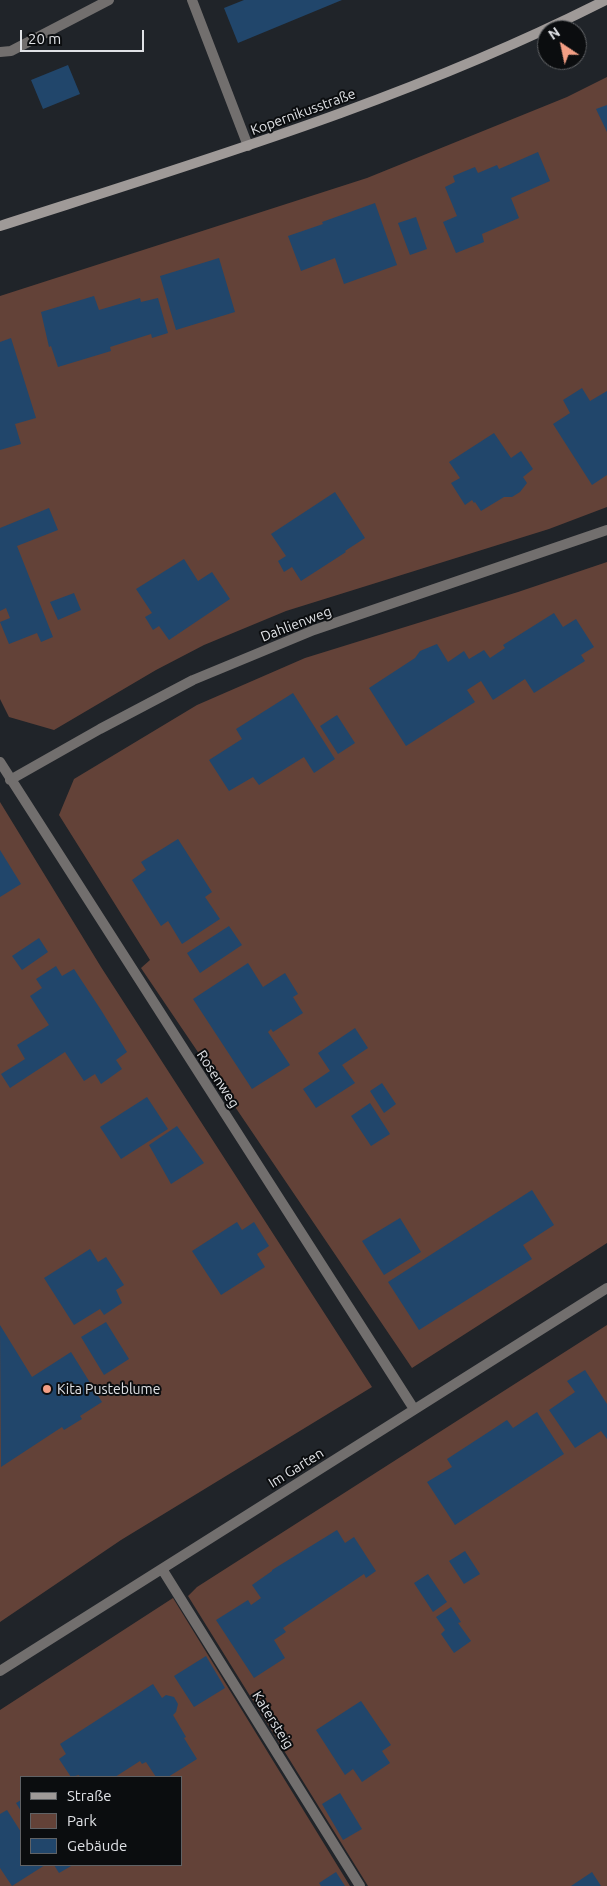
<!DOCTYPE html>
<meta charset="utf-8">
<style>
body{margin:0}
#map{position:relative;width:607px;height:1886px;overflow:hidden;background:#202429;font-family:Ubuntu,sans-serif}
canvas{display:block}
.legend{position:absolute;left:20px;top:1776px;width:162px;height:90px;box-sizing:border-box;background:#0b0d0f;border:1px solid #606265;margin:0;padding:6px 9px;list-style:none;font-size:15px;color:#e0e2e6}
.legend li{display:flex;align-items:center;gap:10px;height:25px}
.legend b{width:25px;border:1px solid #606265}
.north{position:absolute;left:537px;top:20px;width:50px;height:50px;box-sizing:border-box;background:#0b0d0f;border:1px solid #606265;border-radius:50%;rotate:326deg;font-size:14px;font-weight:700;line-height:20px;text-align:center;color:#e0e2e6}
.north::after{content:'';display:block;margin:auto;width:18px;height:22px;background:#f39f85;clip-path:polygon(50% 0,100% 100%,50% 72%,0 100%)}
.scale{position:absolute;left:20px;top:30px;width:124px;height:22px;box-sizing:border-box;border:2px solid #e0e2e6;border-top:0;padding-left:6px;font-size:15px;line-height:18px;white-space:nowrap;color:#e0e2e6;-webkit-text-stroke:4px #0b0d0f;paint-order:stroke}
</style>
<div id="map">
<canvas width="607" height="1886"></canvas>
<ul class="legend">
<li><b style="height:6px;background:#9f9a98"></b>Straße</li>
<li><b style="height:14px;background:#634238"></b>Park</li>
<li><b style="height:14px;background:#21466b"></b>Gebäude</li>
</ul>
<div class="north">N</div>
<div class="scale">20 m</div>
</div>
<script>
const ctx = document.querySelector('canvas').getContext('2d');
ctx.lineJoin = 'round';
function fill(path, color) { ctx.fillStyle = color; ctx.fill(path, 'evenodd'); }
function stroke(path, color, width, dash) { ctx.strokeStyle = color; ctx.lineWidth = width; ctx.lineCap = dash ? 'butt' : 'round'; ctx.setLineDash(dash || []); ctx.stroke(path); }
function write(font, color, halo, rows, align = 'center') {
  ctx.font = font + ' Ubuntu,sans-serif'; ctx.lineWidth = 4; ctx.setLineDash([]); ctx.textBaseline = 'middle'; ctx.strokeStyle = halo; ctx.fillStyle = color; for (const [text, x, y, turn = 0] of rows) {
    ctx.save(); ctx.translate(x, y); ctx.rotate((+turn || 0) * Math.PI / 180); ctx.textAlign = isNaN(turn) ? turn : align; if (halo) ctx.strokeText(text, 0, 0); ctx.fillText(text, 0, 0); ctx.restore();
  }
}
const green = new Path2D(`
 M607,77V507L549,529L286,611L204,645L156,670L54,730L9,717L0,699V296L367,178L567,97Z
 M607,562V1243L412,1368L141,968L150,960L59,815L74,779L197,705L305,658L518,592Z
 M0,802L101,967L372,1387L121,1540L0,1622Z
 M607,1325V1886H368L188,1596L197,1587Z
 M173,1598L350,1886H0V1710ZM21,1777H181V1865H21Z`);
const building = new Path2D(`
 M244,0H342L238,43L224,8Z
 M68,65L80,94L43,109L31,80Z
 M607,105V132L596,109Z
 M538,152L550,181L511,198L519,218L482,234L484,242L456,253L443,222L457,216L445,187L455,182L453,176L475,167L478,173L497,165L499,169Z
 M375,203L397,265L344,284L335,258L301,271L288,236L323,224L322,222Z
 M416,217L427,249L410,255L398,223Z
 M219,258L235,312L176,330L160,276Z
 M94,296L99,310L140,298L141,302L158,298L168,333L152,338L151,334L110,347L111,351L58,367L51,346L49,347L41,312Z
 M11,338L36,418L15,424L21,444L0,450V342Z
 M582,388L590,401L607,391V475L592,485L553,424L570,413L563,400Z
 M494,433L511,458L521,451L533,469L523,477L527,483L520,492L512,497H504L481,511L475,502L474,503L472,500L465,505L451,483L460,478L449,462Z
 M335,492L365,538L345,551L346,552L301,581L292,567L284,572L278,561L286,556L271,534Z
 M49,508L58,530L17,546L53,637L41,642L37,633L9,644L0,622L10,618L6,608L0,611V528Z
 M184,559L198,581L212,572L230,599L169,640L159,626L153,630L145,617L152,613L136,589Z
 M74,593L81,610L58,620L50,602Z
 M554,613L563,627L576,619L594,647L581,655L585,661L534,693L525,679L493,700L481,681L467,690L475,702L406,746L369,688L415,658L420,651L437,644L448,662L464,651L469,659L484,650L490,658L505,648L503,645Z
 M293,693L335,759L314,773L304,757L259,785L253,777L229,791L209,760L242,739L236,729Z
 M337,715L355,743L338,754L320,726Z
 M178,839L212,892L205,897L220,919L182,944L168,921L161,926L132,880L146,870L141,862Z
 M0,850L21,884L0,897Z
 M229,926L242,945L200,973L187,953Z
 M39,938L48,952L22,970L12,956Z
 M248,963L263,987L285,973L298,994L293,997L303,1013L273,1032L271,1029L268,1032L290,1065L252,1089L193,999Z
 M56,966L62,976L74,969L101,1010L127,1052L116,1060L122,1069L101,1084L95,1074L84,1081L65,1052L10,1088L1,1074L25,1059L17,1045L49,1025L30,996L42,988L36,979Z
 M355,1028L368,1048L342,1065L355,1083L316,1108L303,1089L330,1071L318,1053Z
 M382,1083L396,1104L384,1113L370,1091Z
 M147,1097L168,1129L121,1159L100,1127Z
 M370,1103L390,1134L371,1146L351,1116Z
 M177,1126L204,1163L171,1184L149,1145Z
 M532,1190L554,1225L523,1245L532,1259L419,1330L388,1282Z
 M400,1218L421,1252L384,1275L362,1241Z
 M237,1222L242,1230L254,1222L269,1246L257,1254L265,1267L221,1295L192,1251Z
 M90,1249L98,1262L106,1257L124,1285L116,1290L122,1303L104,1315L100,1309L74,1325L44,1278Z
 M106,1322L129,1359L104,1375L81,1337Z
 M0,1325L32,1377L71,1352L102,1402L80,1416L82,1419L64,1430L62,1427L1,1467Z
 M585,1370L607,1404V1439L601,1431L575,1448L549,1410L575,1392L567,1381Z
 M537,1412L564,1454L455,1525L427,1482L452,1467L447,1459L507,1420L513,1428Z
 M337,1530L345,1543L354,1537L376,1571L366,1578L364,1574L283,1628L286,1632L274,1640L285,1658L254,1678L216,1620L248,1600L251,1605L261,1598L252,1585L272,1571V1570Z
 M465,1551L480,1574L464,1584L449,1561Z
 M428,1574L447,1602L433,1612L414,1583Z
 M451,1607L461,1622L458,1623L471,1641L454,1653L441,1634L445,1630L436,1617Z
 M206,1656L225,1688L194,1707L174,1676Z
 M153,1684L162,1698L166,1695L174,1697L178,1704L176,1712L173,1715L186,1737L184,1738L197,1759L168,1777H156L146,1762L142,1764L140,1761L115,1777H80L79,1775L71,1777L59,1759L66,1754L60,1744Z
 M361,1701L391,1745L382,1751L390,1763L362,1782L353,1769L345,1775L316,1730Z
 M340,1793L362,1829L343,1840L322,1804Z
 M21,1800V1811L16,1803Z
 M7,1810L21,1832V1865H45L12,1886L0,1868V1814Z
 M54,1865H73L59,1873Z
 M336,1872L345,1886H321L319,1883Z
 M592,1872L601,1886H571Z`);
const lane = new Path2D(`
 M192,0L248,146
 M0,52L11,51L109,0`);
const street = new Path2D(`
 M0,762L414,1409
 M10,780L100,729L193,680L314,630L607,530
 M162,1569L360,1886
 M0,1671L607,1288`);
const secondary = new Path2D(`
 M0,226C205,160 413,98 606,0`);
const markers = [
 [47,1389,5,"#f39f85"]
];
const streetNames = [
 ["Kopernikusstraße",303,112,-20],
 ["Dahlienweg",296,624,-21],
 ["Rosenweg",218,1079,57],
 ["Im Garten",296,1468,-32],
 ["Katersteig",273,1720,58]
];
const poiNames = [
 ["Kita Pusteblume",57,1389]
];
fill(green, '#634238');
fill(building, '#21466b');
stroke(lane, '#726f6e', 10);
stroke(street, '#726f6e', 10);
stroke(secondary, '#9f9a98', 10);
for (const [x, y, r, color] of markers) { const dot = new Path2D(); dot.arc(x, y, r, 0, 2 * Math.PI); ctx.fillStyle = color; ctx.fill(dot); stroke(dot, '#0b0d0f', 2); }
write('14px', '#e0e2e6', '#0b0d0f', streetNames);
write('14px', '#e0e2e6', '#0b0d0f', poiNames, 'left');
</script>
